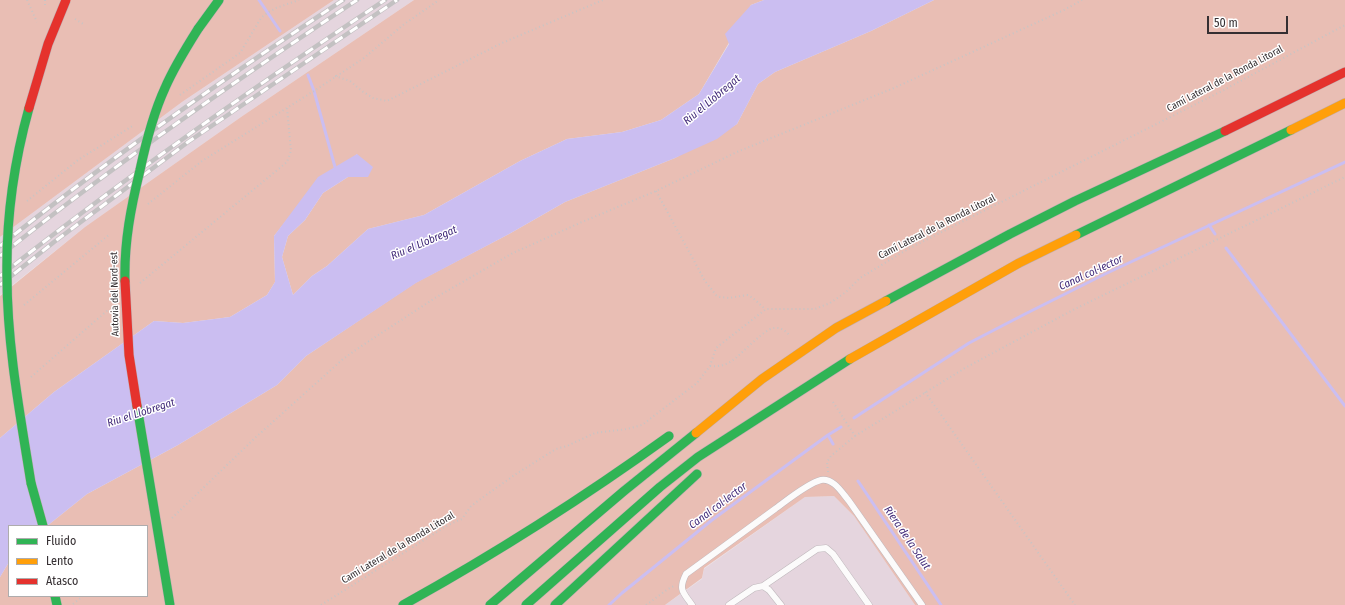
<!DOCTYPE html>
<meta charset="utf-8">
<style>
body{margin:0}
#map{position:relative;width:1345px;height:605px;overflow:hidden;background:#ebe2e7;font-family:"Fira Sans Condensed",sans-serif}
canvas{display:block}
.legend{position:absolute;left:8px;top:525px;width:140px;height:72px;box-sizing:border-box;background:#fff;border:1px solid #aeacad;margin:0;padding:5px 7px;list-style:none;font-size:12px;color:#352f32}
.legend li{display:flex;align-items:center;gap:8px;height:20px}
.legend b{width:20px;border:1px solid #aeacad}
.scale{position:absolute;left:1207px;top:16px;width:81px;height:18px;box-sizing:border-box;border:2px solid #352f32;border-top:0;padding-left:5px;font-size:12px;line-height:14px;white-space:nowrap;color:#352f32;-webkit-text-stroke:3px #fff;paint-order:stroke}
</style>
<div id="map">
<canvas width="1345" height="605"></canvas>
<ul class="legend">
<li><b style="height:5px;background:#30b455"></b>Fluido</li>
<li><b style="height:5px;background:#ff9f0a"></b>Lento</li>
<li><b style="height:5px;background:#e5322d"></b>Atasco</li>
</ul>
<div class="scale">50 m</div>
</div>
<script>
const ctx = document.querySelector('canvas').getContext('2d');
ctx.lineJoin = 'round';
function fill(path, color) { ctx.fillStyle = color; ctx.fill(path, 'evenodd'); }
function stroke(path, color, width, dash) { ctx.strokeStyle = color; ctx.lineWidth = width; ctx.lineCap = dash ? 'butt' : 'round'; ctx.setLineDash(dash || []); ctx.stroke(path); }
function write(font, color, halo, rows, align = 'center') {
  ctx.font = font + ' "Fira Sans Condensed",sans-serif'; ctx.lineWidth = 3; ctx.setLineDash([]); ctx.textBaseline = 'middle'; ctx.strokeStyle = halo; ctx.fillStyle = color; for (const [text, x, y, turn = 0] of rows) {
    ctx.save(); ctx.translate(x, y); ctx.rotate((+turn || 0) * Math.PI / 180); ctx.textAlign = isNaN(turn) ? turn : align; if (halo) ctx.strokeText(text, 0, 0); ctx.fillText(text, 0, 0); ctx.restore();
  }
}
const built = new Path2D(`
 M334,0H414L241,117L85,227L0,295V237L182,102Z
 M834,496L854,516L915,605H665L702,579L704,569L805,497Z`);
const green = new Path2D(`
 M0,0H334L182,102L0,237Z
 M414,0H764L751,5L699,94L661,120L622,132L567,139L520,161L424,215L368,229L327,266L312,276L293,295L282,257L288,236L305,220L323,193L348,177L357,154L290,216L274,236L275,282L267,295L230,317L183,323L154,321L54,392L0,438V296L85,227L241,117Z
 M934,0H1345V605H915L854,516L834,496L805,497L704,568L702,578L665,605H0V577L9,562V596H147V526H47L87,494L178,445L277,385L306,356L415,283L509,234L565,202L675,158L737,124L758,84L775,72L871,31Z`);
const water = new Path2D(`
 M764,0H934L871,31L775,72L758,84L737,124L717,139L675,158L565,202L509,234L416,283L306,356L277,385L178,445L87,494L47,526H9V562L0,577V438L54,392L154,321L183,323L230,317L267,295L275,282L274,236L318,177L357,154L373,167L368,177H348L323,193L305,220L288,236L282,257L293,295L312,276L327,266L368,229L424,215L520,161L567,139L622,132L661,120L699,94L729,44L725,34L751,5Z`);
const stream = new Path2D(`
 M259,0L280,31
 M308,75L314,91L335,167
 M1209,225L1215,234
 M1226,248L1345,406
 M854,418L969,343L1025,314L1105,274L1345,162
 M828,435L833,444
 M858,481L941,605
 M609,605L622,593L712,520L828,435L841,427`);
const path = new Path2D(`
 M27,0L37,22
 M45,0V5L47,6
 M75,19L85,25
 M335,76L350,81L362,91L373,98L387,101L502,43L603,0
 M180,95L240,53L261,18L267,13L276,8L299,0
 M656,191L705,281L716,295L720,297L729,298L747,295L753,298L765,309
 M27,201L78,160L134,125
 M148,204L202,161L314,91L364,58L403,25L439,0
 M140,283L287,162L291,151L287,108
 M24,305L110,234
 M710,366C718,367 726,365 733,360C743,353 764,329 774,328C781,327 786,331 790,336
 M31,377L109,309
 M925,392L1075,605
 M855,436L965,368L1073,310L1345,177
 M828,472L827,462L831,456L855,436L833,402
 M172,518L255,438L343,359L360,347L435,298L513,253L582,222L656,191L737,152L894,88L1064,10L1082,0
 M73,604L83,596
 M321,605L448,525L462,519L471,506L489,493L516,474L556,449L567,446L595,433L627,429L642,425L697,383L710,366L716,348L766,309H815L830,303L846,292L860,278L908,249L1220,92L1345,25
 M646,605L668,589L674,586`);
const lane = new Path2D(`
 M692,605C683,592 678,590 686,574C715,553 745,531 775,509C786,501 808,483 821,480C834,478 842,493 849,501L922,605
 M729,605L754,588L763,586
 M781,605L769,590L763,586L817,549L826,548L833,554L869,605`);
const fast = new Path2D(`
 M198,29L219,0
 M1076,235L1291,130
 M886,301L1010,234L1075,201L1225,131
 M31,483L43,526
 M55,596L57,605
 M403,605C495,554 583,498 669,436
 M490,605L624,491L696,433
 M526,605L660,487L698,457L850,359
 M555,605L697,474`);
const slow = new Path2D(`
 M1291,130L1345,103
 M850,359L1019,263L1076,235
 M696,433L762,379L836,328L886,301`);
const jam = new Path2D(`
 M1225,131L1345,72`);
const rail = new Path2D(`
 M0,246C110,158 226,77 343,0
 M0,256C115,164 235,81 357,0
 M0,276C124,178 254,87 385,0
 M0,285L54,242L188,142L397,0`);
const fastBridge = new Path2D(`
 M29,108C14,162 6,219 7,276C7,345 20,414 31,483
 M125,281C124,242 131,207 140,170C146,142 153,114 165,88C174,67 186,48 198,29
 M137,406L170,605`);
const jamBridge = new Path2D(`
 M29,108L48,44L66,0
 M125,281L129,355L137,406`);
const streetNames = [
 ["Camí Lateral de la Ronda Litoral",1225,79,-28],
 ["Camí Lateral de la Ronda Litoral",937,227,-27],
 ["Autovia del Nord-est",115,294,-91],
 ["Camí Lateral de la Ronda Litoral",398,548,-31]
];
const waterNames = [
 ["Riu el Llobregat",712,100,-40],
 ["Riu el Llobregat",424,243,-23],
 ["Canal col·lector",1091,273,-25],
 ["Riu el Llobregat",141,413,-18],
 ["Canal col·lector",718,506,-37],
 ["Riera de la Salut",907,538,56]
];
fill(built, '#e5d5de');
fill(green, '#e9beb4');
fill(water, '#cbbef1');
stroke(stream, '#cbbef1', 3);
stroke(lane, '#c0b9bd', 7);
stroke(fast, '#beadb2', 10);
stroke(slow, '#beadb2', 10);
stroke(jam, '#beadb2', 10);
stroke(path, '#c7c5c5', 2, [1, 3]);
stroke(lane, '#fcfbfb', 6);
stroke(fast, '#30b455', 9);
stroke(slow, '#ff9f0a', 9);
stroke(jam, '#e5322d', 9);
stroke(rail, '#c3c1c2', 4.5);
stroke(rail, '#fff', 3, [9]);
stroke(fastBridge, '#beadb2', 10, []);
stroke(jamBridge, '#beadb2', 10, []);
stroke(fastBridge, '#30b455', 9);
stroke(jamBridge, '#e5322d', 9);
write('10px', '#352f32', '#fff', streetNames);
write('italic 11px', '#412978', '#fff', waterNames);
</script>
